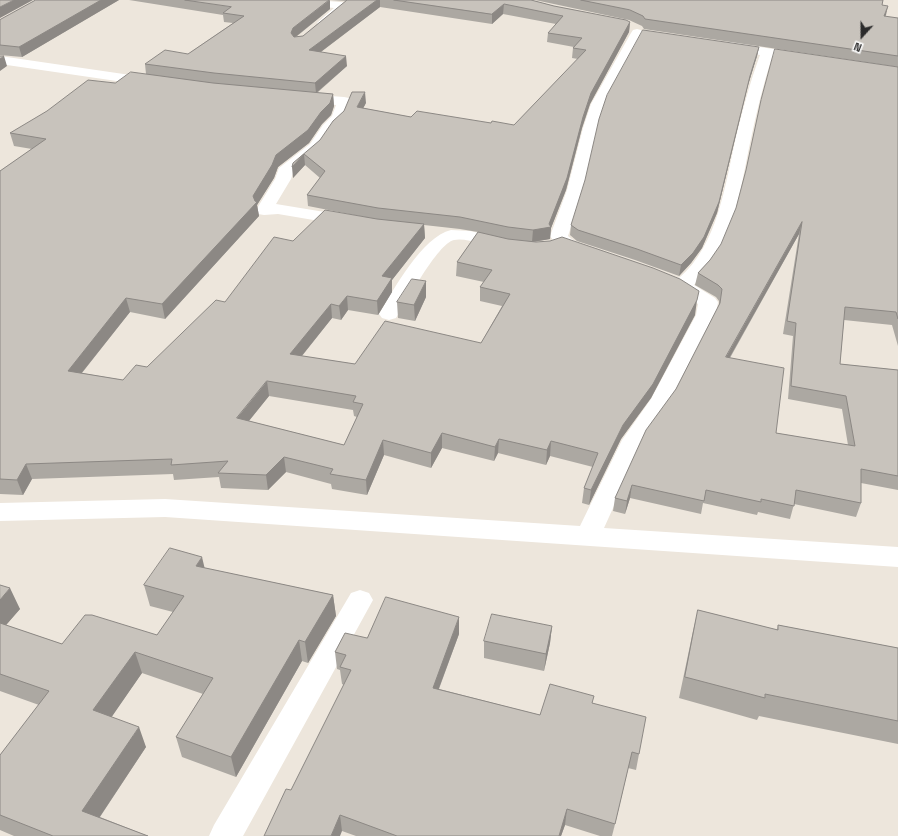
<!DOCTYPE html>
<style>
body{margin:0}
#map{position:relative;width:898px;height:836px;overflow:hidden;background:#ede6dc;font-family:"Space Grotesk",sans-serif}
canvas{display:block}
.north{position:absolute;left:842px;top:16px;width:40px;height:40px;-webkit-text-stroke:3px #fff;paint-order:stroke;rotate:201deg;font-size:11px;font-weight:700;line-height:16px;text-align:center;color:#2b2b2b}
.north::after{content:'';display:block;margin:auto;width:14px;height:18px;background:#2b2b2b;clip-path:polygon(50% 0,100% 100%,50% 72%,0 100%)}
</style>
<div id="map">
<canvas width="898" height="836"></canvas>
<div class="north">N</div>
</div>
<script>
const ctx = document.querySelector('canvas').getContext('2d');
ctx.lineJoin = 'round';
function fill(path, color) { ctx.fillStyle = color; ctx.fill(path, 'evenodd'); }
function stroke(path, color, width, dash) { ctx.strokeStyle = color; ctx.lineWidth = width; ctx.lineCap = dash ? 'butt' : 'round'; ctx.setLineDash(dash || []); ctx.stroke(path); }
const minor = new Path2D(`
 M280,0C302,0 326,0 348,3L350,6L327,26H319L317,23L334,8L286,3L282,2Z
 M637,29L641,30L643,33L605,104L597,128L583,190L568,236C575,244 587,243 593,251L590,255C575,259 558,249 550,236L567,190L583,128L591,104L631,33L633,30Z
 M729,42L804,54L809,55L811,58L809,61L804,62L772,57C763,85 756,114 750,143C740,191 733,249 694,285L715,298L718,302L716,315L672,401L643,442L604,528L898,547V567L165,517L0,521V503L165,499L580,526L622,440L651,399L696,315L698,304L686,295L664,286L662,282L664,278L671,276L679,278C718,245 725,185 736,137C743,109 750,82 760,55L724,49L723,46L724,43Z
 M0,56L151,78L156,79L158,82L156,85L151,86L0,64Z
 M303,94L344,97L349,98L351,101L344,121L333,131L320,150L293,173L291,179L276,204L355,217L358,221L355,225L349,226L278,214L264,215L258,214L256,210L275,179L279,168L310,144L323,125L332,116L336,105L298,101L296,98L298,95Z
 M451,230L470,231L508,240L511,244L508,248L502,249C489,247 466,237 454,240C437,244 407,302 396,318L389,320L382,318L379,314C394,289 422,237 451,230Z
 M360,590L369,593L373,600L243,836H209L214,825L351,593Z`);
const wall = new Path2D(`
 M36,0H119L22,57L0,55V20Z
 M129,0H531L554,6L630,22L629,32L590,104L582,128L566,190L551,228L550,239L534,242L695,315L651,398L621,439L589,505L582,503L584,488L593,467L550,456L546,465L498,453L494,461L442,448L431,468L384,455L367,495L332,489L331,484L286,472L268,490L221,488L219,477L174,480L173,474L32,479L23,495L0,494V171L32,149L14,146L10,133L115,83L146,74L145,64L188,54L233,23L224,22L223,15ZM330,0L346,1L303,36L296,37L330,9ZM380,7L492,24L503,14L556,24L548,33L547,42L574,47L573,48L572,58L578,59L514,125L411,117L363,108L366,103L293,163V178L305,165L320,178L307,195L308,206L364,217L293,241L225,302L147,367L123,380L82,373L130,312L165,319L259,216L257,205L274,178L278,167L309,143L322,124L331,115L334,106L333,94L317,93L347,66L321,52ZM424,225L460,229L478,232L457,262L456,276L484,282L480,287V301L502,306L481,343L355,364L302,356L332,318L341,320L348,310L378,315L392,292V280L425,238ZM269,396L353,410L354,416L357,417L344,445L249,421Z
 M535,0H883L882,5L885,17L898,18V67L644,29L642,26L629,20Z
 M759,47L757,56L748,85L717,213L702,248L691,263L679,276L635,260L577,241L570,235L571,225Z
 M898,67V346L892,325L844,320L840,364L898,370V490L861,483V503L856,517L794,504L790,519L758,512L757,515L703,503L701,514L630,498L625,514L613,511L615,498L676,389L719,306V301L716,297L695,285L698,273ZM799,234L783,334L793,336L788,399L842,409L848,445L776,433L730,358Z
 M426,281V297L415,321L398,318L397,302Z
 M205,568L333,595L336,616L308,663L302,661L236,777L182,757L176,737L203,694L142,673L111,717L146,747L100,817L148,836H14L0,830V755L39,705L0,691V585L20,609L6,625L62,644L157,635L173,612L150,606L144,585Z
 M698,610L777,630L778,625L898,648V744L759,716L757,720L679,698L693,631Z
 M552,626L550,643L544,671L484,658V641Z
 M459,634L439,689L540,715L593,703L639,754L636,770L628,768L612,836H600L565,825L561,836H356L342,831L291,790L344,685L342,684L340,670L337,669L335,652L367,638Z`);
const shadedWall = new Path2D(`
 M14,0H33L0,18V7Z
 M101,0H119L22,57L19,47Z
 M330,0V9L294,38L291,33L293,28Z
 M377,0H380V7L310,60L309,50Z
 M504,4L503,14L492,24V14Z
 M888,6L886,15L881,26L884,16Z
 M630,22L629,32L590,104L582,128L566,190L551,228L550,239L532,242L533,230L549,224L583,117L591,93Z
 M759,47L757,56L748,85L717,213L702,248L691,263L679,276L681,265L750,76Z
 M4,56L7,66L0,71V59Z
 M346,56L347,66L316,93L315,83Z
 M365,92L366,103L358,118L357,107Z
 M333,94L334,106L331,115L322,124L309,143L278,167L274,178L257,205L259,216L165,319L162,304L253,196L276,155Z
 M304,154L305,165L293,178L292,167Z
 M802,222L799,234L723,369L726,357Z
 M424,224L425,238L392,280V292L378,315L377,301L382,276Z
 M426,281V297L415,321L414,305Z
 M347,296L348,310L341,320L339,306Z
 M126,298L130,312L72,385L68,371Z
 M697,300L695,315L651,398L621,439L589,505L591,490L623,425Z
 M331,304L332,318L292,368L290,354Z
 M267,381L269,396L239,433L237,418Z
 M442,433V448L431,468V453Z
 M499,439L498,453L494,461L495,447Z
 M383,440L384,455L367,495L366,480Z
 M551,441L550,456L546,465L547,450Z
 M284,457L286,472L268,490L266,475Z
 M26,464L32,479L23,495L17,480Z
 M632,485L630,498L625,514L627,501Z
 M202,557L207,578L196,566Z
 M10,588L20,609L0,632V600Z
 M333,595L336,616L308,663L305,642Z
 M459,617V634L433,704V688Z
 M552,626L550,643L544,671L546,654Z
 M299,640L302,661L236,777L231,757Z
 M135,652L142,673L102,731L93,710Z
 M139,727L146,747L91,830L82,811Z
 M632,752L628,768L612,836L615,824Z
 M567,809L565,825L561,836H559Z
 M340,815L342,831L340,836H331Z`);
const building = new Path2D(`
 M0,0H14L0,7Z
 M36,0H101L19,47L0,45V20Z
 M185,0H329L293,28L291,33L294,37L303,36L347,0H377L309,50L346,56L315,83L214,73L145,64L165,50L188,54L244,16L223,13L231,7Z
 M394,0H531L554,6L626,20L630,22L591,93L583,117L567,178L549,224L551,227L533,230L508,227L460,217L378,208L307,195L325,171L304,154L292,167L293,163L320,140L333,121L344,111L352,92H365L357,107L411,117L417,111L491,123L492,121L514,125L586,50L573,48L582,38L548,33L563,16L504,4L492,14Z
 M581,0H883L882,5L888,6L884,16L898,18V56L645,19L643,16L630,10Z
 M643,30L759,47L750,76L719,202L704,237L693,253L681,265L637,249L578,230L571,225L585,180L599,119L607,95Z
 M775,49L898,67V319L896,312L845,307L840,364L898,370V476L861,469V503L796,490L794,506L761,499V502L706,490L704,501L632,485L627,501L615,498L646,430L676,389L720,303L722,289L718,285L698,273L710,260L721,244L736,208L746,170L761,100ZM802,222L787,321L796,323L791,386L846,396L855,446L776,433L784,368L726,357Z
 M0,56H4L0,59Z
 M131,72L213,83L333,94L330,103L321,112L308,130L276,155L272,165L253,196L255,201L257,202L162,304L126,298L68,371L123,380L136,365L147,367L216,300L225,302L274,237L293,241L325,210L377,219L424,224L382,276L392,278L377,301L347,296L339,306L331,304L290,354L355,364L385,321L481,343L510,294L480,287L492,270L457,262L478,232L508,239L536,242L550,241L562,237L653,268L680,279L699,291L697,300L653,384L623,425L591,490L584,488L598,453L551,441L547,450L499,439L495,447L442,433L431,453L383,440L366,480L330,474L333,469L284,457L266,475L218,473L228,461L171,465L172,459L26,464L17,480L0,479V171L46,139L10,133L47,111L88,80L115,83ZM267,381L356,396L353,402L363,404L344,445L237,418Z
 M412,279L426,281L414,305L397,302Z
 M170,548L202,557L196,566L333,595L305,642L299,640L231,757L176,737L213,678L135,652L93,710L139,727L82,811L148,836H53L0,815V755L49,691L0,674V623L62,644L85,615H92L157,635L184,596L144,585Z
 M0,585L10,588L0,600Z
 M386,597L459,617L433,688L540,715L550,684L594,696L592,703L646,717L639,754L632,752L615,824L567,809L559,836H397L340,815L331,836H264L286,789L291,790L351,670L340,667L346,655L335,652L345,633L367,638Z
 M698,610L778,630V625L898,648V721L765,694V698L685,677Z
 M492,614L552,626L546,654L484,641Z`);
fill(minor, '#fff');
fill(wall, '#aca8a2');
fill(shadedWall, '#8c8884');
fill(building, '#c8c3bc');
stroke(building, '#8c8884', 1);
</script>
